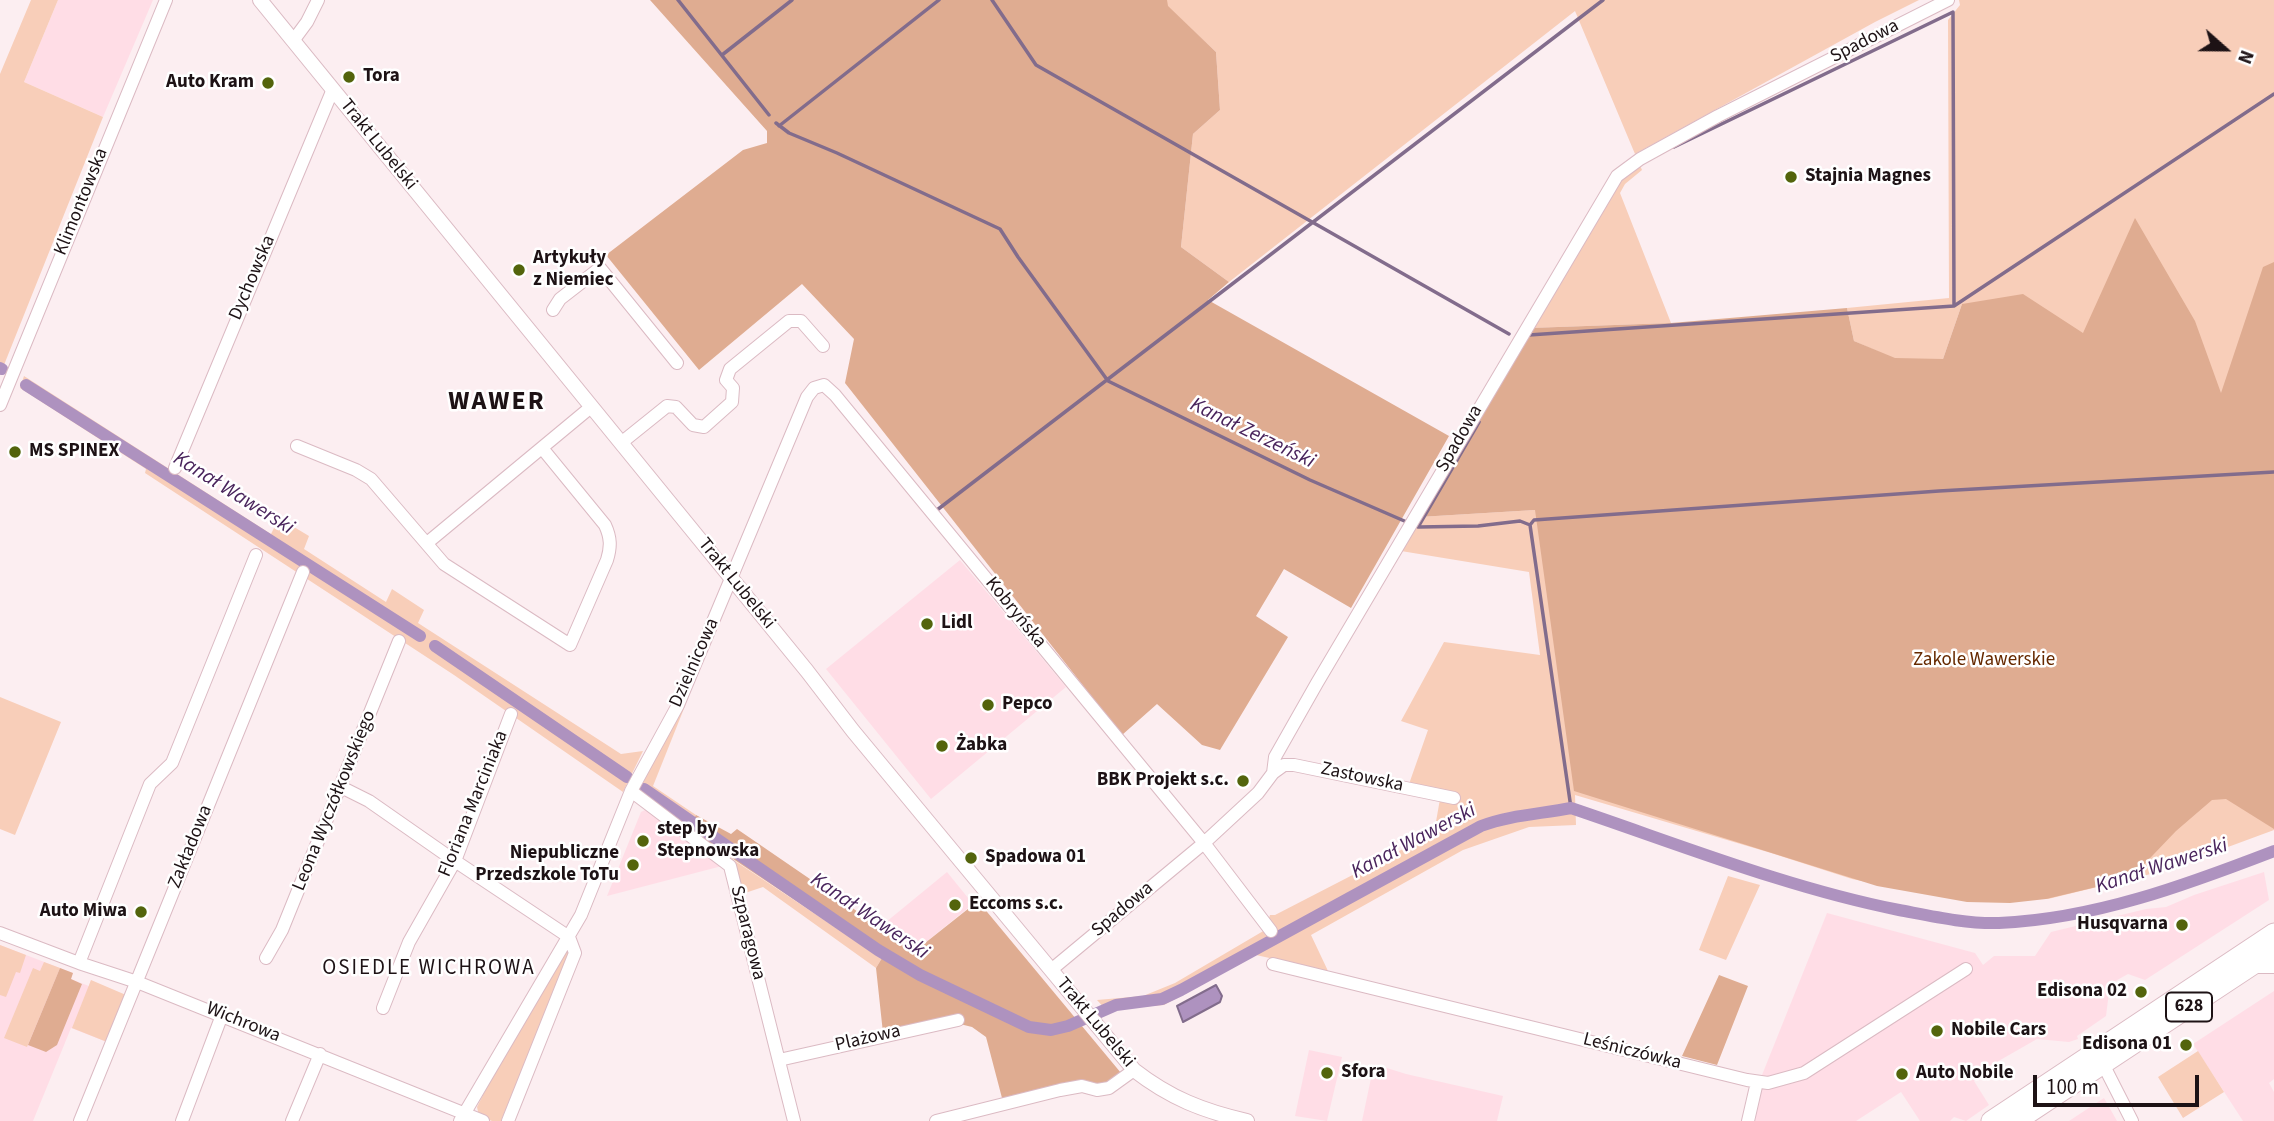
<!DOCTYPE html>
<meta charset="utf-8">
<style>
body{margin:0}
#map{position:relative;width:2274px;height:1121px;overflow:hidden;background:#fceef1;font-family:"Source Sans 3",sans-serif}
canvas{display:block}
.north{position:absolute;left:2190px;top:14px;width:70px;height:70px;-webkit-text-stroke:5px #fff;paint-order:stroke;rotate:111deg;font-size:19px;font-weight:700;line-height:28px;text-align:center;color:#1d1215}
.north::after{content:'';display:block;margin:auto;width:24px;height:32px;background:#1d1215;clip-path:polygon(50% 0,100% 100%,50% 72%,0 100%)}
.scale{position:absolute;left:2033px;top:1075px;width:166px;height:32px;box-sizing:border-box;border:4px solid #1d1215;border-top:0;padding-left:9px;font-size:21px;line-height:24px;white-space:nowrap;color:#1d1215;-webkit-text-stroke:5px #fff;paint-order:stroke}
</style>
<div id="map">
<canvas width="2274" height="1121"></canvas>
<div class="north">N</div>
<div class="scale">100 m</div>
</div>
<script>
const ctx = document.querySelector('canvas').getContext('2d');
ctx.lineJoin = 'round';
function fill(path, color) { ctx.fillStyle = color; ctx.fill(path, 'evenodd'); }
function stroke(path, color, width, dash) { ctx.strokeStyle = color; ctx.lineWidth = width; ctx.lineCap = dash ? 'butt' : 'round'; ctx.setLineDash(dash || []); ctx.stroke(path); }
function write(font, color, halo, rows, align = 'center') {
  ctx.font = font + ' "Source Sans 3",sans-serif'; ctx.lineWidth = 5; ctx.setLineDash([]); ctx.textBaseline = 'middle'; ctx.strokeStyle = halo; ctx.fillStyle = color; for (const [text, x, y, turn = 0] of rows) {
    ctx.save(); ctx.translate(x, y); ctx.rotate((+turn || 0) * Math.PI / 180); ctx.textAlign = isNaN(turn) ? turn : align; if (halo) ctx.strokeText(text, 0, 0); ctx.fillText(text, 0, 0); ctx.restore();
  }
}
const built = new Path2D(`
 M58,0H153L103,117L24,82Z
 M960,560L1066,687L931,799L826,669Z
 M645,810L722,866L607,896L641,812Z
 M947,872L973,904L915,951L880,927Z
 M2264,872L2269,900L2145,980L2128,974L2110,984L2106,1016L2077,1036L2078,1039L2069,1042L2037,1039L1981,1071L1974,1081L1989,1105L1966,1121L1954,1117L1950,1121H1920L1901,1092L1856,1121H1755L1760,1098L1762,1075L1827,913L1975,953L1983,965L1994,956H2035L2051,932L2146,909L2166,907L2194,895Z
 M0,945L73,973L71,979L81,983L89,986L91,980L107,1042L71,1028L33,1121H0Z
 M2274,991V1079L2269,1083L2274,1092V1121H2243L2193,1044Z
 M1309,1050L1342,1057L1327,1121L1295,1116Z
 M1374,1064L1406,1074L1503,1096L1497,1121H1362Z
 M2104,1098L2117,1121H2069Z`);
const green = new Path2D(`
 M31,0H58L24,82L103,117L0,375V74Z
 M1167,0H1919L1875,22L1635,154L1575,11L1229,282L1181,247L1193,134L1220,110L1216,52L1167,6Z
 M1959,0H2274V830L2163,871L2048,899L1921,893L1852,879L1771,853L1575,795L1576,825L1529,827L1463,850L1311,935L1328,971L1256,955L1164,1005L1106,1010L1097,1000L1143,996L1175,983L1265,930L1270,915H1275L1434,833L1440,799L1409,784L1428,730L1401,721L1444,642L1540,655L1529,572L1401,551L1419,517L1535,510L2025,426L1962,304L1943,359H1895L1854,341L1847,308L1949,298L1948,20L1960,5Z
 M1639,163L1642,170L1625,184L1620,193L1671,323L1530,328L1618,180Z
 M24,376L271,534L279,518L309,536L304,549L386,602L392,589L424,610L418,623L621,754L643,751L623,792L454,675L145,473L146,469L20,388Z
 M0,697L61,722L15,835L0,829Z
 M687,701L653,786L696,815L688,830L882,958L876,968L763,887L742,894L738,874L644,796L639,788Z
 M1728,876L1760,885L1726,960L1699,950Z
 M0,945L26,955L20,973L16,972L6,997L0,995Z
 M567,949L570,951L501,1121H492L479,1116L477,1107L493,1075Z
 M44,962L60,968L27,1047L4,1038L33,968L40,971Z
 M91,980L126,995L107,1042L72,1028Z
 M2198,1051L2224,1092L2183,1118L2158,1077Z`);
const forest = new Path2D(`
 M650,0H1167L1168,6L1216,52L1220,110L1193,134L1181,247L1229,282L1208,300L1449,436L1351,608L1284,569L1256,616L1288,637L1220,750L1202,745L1157,704L1122,735L845,383L854,339L802,284L699,370L606,255L743,150L767,143V131Z
 M2135,218L2195,321L2221,393L2263,267L2274,262V829L2226,799L2212,800L2176,831L2130,879L2046,899L2010,903L1967,902L1877,886L1574,791L1535,510L1419,517L1530,328L1671,323L1847,308L1854,341L1895,358L1943,359L1962,304L2023,294L2083,333Z
 M696,815L731,834L737,829L915,951L978,901L1121,1073L1109,1083C1072,1083 1038,1089 1002,1098L986,1037L972,1027L960,1024L883,1033L876,968L882,958L688,829Z
 M60,968L73,973L71,979L82,984L57,1045L46,1052L28,1045Z
 M1719,975L1748,986L1717,1065L1682,1056Z`);
const water = new Path2D(`
 M1216,985L1222,996L1220,1002L1183,1022L1177,1006Z`);
const stream = new Path2D(`
 M678,0L769,115
 M992,0L1036,65L1509,334
 M722,55L792,0
 M776,123L789,133L837,153L1000,229L1018,257L1108,381L1310,480L1409,523
 M779,126L939,0
 M1954,306L2274,94
 M1529,335L1954,306L1953,12L1674,147
 M937,510L1603,0
 M1530,525L1534,520L1939,491L2274,472
 M1418,527L1479,422
 M1419,527L1478,526L1520,521L1530,525L1571,808`);
const canal = new Path2D(`
 M0,368L2,369
 M26,385L420,636
 M435,646L627,777
 M644,789L878,950L920,975L1029,1027L1051,1030L1068,1026L1116,1005L1162,999L1181,990L1481,826C1510,815 1541,814 1571,808C1678,844 1788,888 1899,910C1931,916 1966,924 1999,923C2094,919 2186,885 2274,851`);
const minor = new Path2D(`
 M293,41L307,22L318,0
 M553,310L560,299L600,268L677,363
 M0,405L166,0
 M621,443L667,406L676,407L693,425L704,427L732,402L733,388L726,380L730,369L789,321H801L823,346
 M297,446L356,470L371,479L444,564L570,645L607,560C611,547 611,538 605,525L542,448
 M175,468L333,89
 M427,543L591,407
 M1273,773L1284,765H1294L1454,798
 M341,787L369,801L455,861L569,937L575,953L508,1121
 M631,791L730,866L794,1121
 M0,933L79,963L137,982L483,1121
 M266,958L282,930L399,641
 M79,963L150,784L172,763L256,555
 M1273,964L1747,1080L1768,1083L1804,1073L1966,969
 M2253,967H2274
 M1051,970L1204,843L1258,793L1273,773L1275,757L1317,683L1617,176L1640,159L1718,116L1948,0
 M383,1008L409,942L455,861L511,714
 M779,1060L958,1020
 M2103,1064L2132,1121
 M80,1121L303,572
 M182,1121L222,1015
 M292,1121L320,1054
 M460,1121L581,915L631,791L678,705L807,397L814,388L824,385L835,395L1204,843L1271,931
 M936,1121L1060,1090L1082,1086L1097,1090L1109,1088L1134,1070
 M1748,1121L1757,1082`);
const tertiary = new Path2D(`
 M260,0L807,671L853,731L1134,1070C1170,1098 1203,1111 1247,1121`);
const primary = new Path2D(`
 M1991,1121L2274,933
 M2017,1121L2274,951`);
const markers = [
 [349,77,7,"#53640c"],
 [268,83,7,"#53640c"],
 [1791,177,7,"#53640c"],
 [519,270,7,"#53640c"],
 [15,452,7,"#53640c"],
 [927,624,7,"#53640c"],
 [988,705,7,"#53640c"],
 [942,746,7,"#53640c"],
 [1243,781,7,"#53640c"],
 [643,841,7,"#53640c"],
 [971,858,7,"#53640c"],
 [633,865,7,"#53640c"],
 [955,905,7,"#53640c"],
 [141,912,7,"#53640c"],
 [2182,925,7,"#53640c"],
 [2141,992,7,"#53640c"],
 [1937,1031,7,"#53640c"],
 [2186,1045,7,"#53640c"],
 [1327,1073,7,"#53640c"],
 [1902,1074,7,"#53640c"]
];
const shields = [
 [2189,1007,46]
];
const shieldNames = [
 ["628",2189,1007]
];
const streetNames = [
 ["Spadowa",1865,42,-27],
 ["Trakt Lubelski",378,145,51],
 ["Klimontowska",82,202,-68],
 ["Dychowska",253,278,-67],
 ["Spadowa",1460,439,-60],
 ["Trakt Lubelski",736,584,51],
 ["Kobryńska",1015,613,51],
 ["Dzielnicowa",695,663,-66],
 ["Zastowska",1362,778,12],
 ["Leona Wyczółkowskiego",335,801,-68],
 ["Floriana Marciniaka",474,804,-68],
 ["Zakładowa",191,847,-68],
 ["Spadowa",1123,910,-40],
 ["Szparagowa",747,933,76],
 ["Wichrowa",243,1023,22],
 ["Trakt Lubelski",1095,1023,50],
 ["Plażowa",868,1039,-13],
 ["Leśniczówka",1632,1052,14]
];
const poiNames = [
 ["Tora",363,77],
 ["Auto Kram",254,83,"right"],
 ["Stajnia Magnes",1805,177],
 ["Artykuły",533,259],
 ["z Niemiec",533,281],
 ["MS SPINEX",29,452],
 ["Lidl",941,624],
 ["Pepco",1002,705],
 ["Żabka",956,746],
 ["BBK Projekt s.c.",1229,781,"right"],
 ["step by",657,830],
 ["Stepnowska",657,852],
 ["Niepubliczne",619,854,"right"],
 ["Przedszkole ToTu",619,876,"right"],
 ["Spadowa 01",985,858],
 ["Eccoms s.c.",969,905],
 ["Auto Miwa",127,912,"right"],
 ["Husqvarna",2168,925,"right"],
 ["Edisona 02",2127,992,"right"],
 ["Nobile Cars",1951,1031],
 ["Edisona 01",2172,1045,"right"],
 ["Sfora",1341,1073],
 ["Auto Nobile",1916,1074]
];
const parkNames = [
 ["Zakole Wawerskie",1984,661]
];
const waterNames = [
 ["Kanał Zerzeński",1252,434,26],
 ["Kanał Wawerski",233,494,32],
 ["Kanał Wawerski",1414,842,-28],
 ["Kanał Wawerski",2162,867,-18],
 ["Kanał Wawerski",869,917,34]
];
const neighbourhoodNames = [
 ["OSIEDLE WICHROWA",429,969]
];
const districtNames = [
 ["WAWER",497,403]
];
fill(built, '#ffdde6');
fill(green, '#f8ceb9');
fill(forest, '#dfac91');
fill(water, '#ae92bf');
stroke(water, '#826c8c', 2);
stroke(stream, '#826c8c', 3.5);
stroke(canal, '#ae92bf', 12);
stroke(minor, '#dbbac3', 14);
stroke(tertiary, '#dbbac3', 16);
stroke(primary, '#dbbac3', 21);
stroke(minor, '#fff', 12);
stroke(tertiary, '#fff', 14);
stroke(primary, '#fff', 19);
for (const [x, y, r, color] of markers) { const dot = new Path2D(); dot.arc(x, y, r, 0, 2 * Math.PI); ctx.fillStyle = color; ctx.fill(dot); stroke(dot, '#fff', 2.5); }
for (const [x, y, w] of shields) { const box = new Path2D(); box.roundRect(x - w / 2, y - 14.5, w, 29, 5); ctx.fillStyle = '#fff'; ctx.fill(box); stroke(box, '#1d1215', 2); }
write('bold 18px', '#1d1215', null, shieldNames);
write('19px', '#1d1215', '#fff', streetNames);
write('bold 19px', '#1d1215', '#fff', poiNames, 'left');
write('19px', '#662900', '#fff', parkNames);
write('italic 21px', '#49245c', '#fff', waterNames);
ctx.letterSpacing = '2px';
write('21px', '#1d1215', '#fff', neighbourhoodNames);
ctx.letterSpacing = '0px';
ctx.letterSpacing = '2px';
write('bold 26px', '#1d1215', '#fff', districtNames);
ctx.letterSpacing = '0px';
</script>
